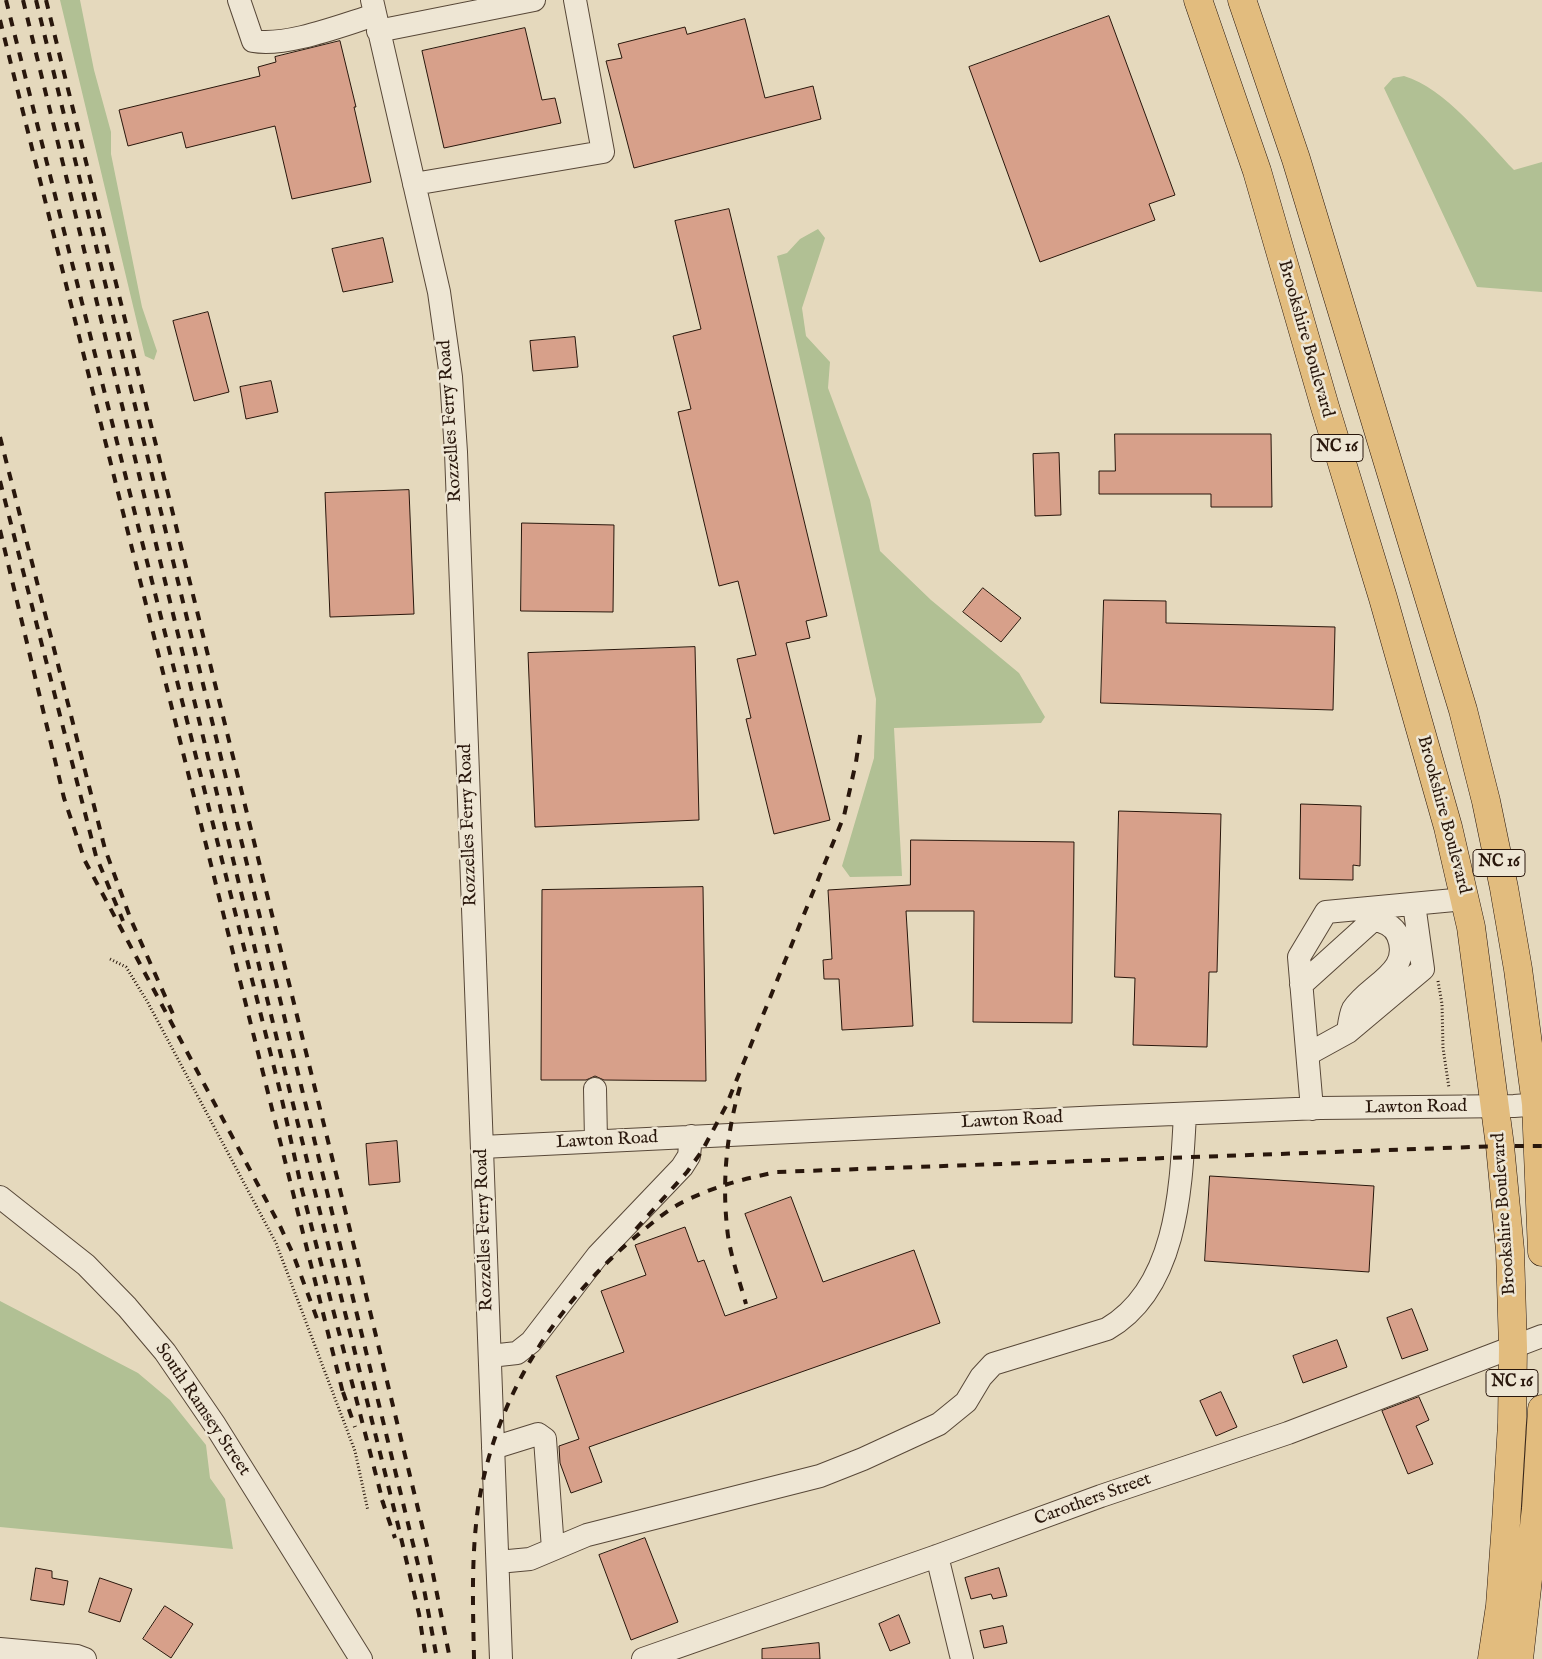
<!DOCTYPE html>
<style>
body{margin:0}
canvas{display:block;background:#e5d9bd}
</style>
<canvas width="1542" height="1659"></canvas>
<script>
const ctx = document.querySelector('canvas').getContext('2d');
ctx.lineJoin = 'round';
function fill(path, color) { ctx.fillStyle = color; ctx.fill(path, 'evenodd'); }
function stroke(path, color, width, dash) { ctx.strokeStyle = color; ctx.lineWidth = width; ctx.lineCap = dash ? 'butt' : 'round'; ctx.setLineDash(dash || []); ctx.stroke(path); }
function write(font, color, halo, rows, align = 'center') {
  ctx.font = font + ' "IM FELL English",serif'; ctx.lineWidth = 5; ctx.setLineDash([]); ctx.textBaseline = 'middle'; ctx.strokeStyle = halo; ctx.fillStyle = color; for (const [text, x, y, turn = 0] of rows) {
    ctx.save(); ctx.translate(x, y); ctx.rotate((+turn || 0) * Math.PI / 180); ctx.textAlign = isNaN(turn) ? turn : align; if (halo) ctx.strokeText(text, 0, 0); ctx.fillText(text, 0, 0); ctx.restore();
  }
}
const green = new Path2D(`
 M60,0H80L94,70L111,132V154L142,307L157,351L154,360L145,356Z
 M1404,76C1445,88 1485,140 1514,170L1542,162V292L1477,287L1384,88L1393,78Z
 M818,229L825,238L802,308L806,336L830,362L828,388L870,500L880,551L931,600L1019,673L1045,717L1041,723L894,728L902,876L850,877L842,866L874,758L876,699L777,256L787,253L800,239Z
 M0,1301L138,1373L170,1400L206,1445L210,1478L225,1499L233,1549L0,1527Z`);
const building = new Path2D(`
 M1109,16L1175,195L1149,204L1155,220L1040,262L969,67Z
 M745,19L765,98L813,86L821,119L634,168L606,61L622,58L618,44L685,27L687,34Z
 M525,28L542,100L555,98L561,123L444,148L422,51Z
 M340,41L356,107H354L371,182L292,199L275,126L186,148L182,132L128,146L119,110L260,76L258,67L276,62L275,57Z
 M729,209L827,616L806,621L810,638L786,643L830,820L774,834L746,719L751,718L737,659L756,655L738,581L719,586L678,412L691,409L673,336L701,329L675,221Z
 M383,238L393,282L343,292L332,249Z
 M208,312L229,392L194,401L173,321Z
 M575,337L578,367L533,371L530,341Z
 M271,381L278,412L246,419L240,387Z
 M1115,434H1271L1272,507H1211V494H1099V471H1115Z
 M1059,453L1061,515L1035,516L1033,454Z
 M409,490L414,614L330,617L325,493Z
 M522,523L614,525L613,612L521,611Z
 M983,588L1021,618L1001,642L963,612Z
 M1104,600L1166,601V623L1335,627L1333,710L1101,703Z
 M695,647L699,820L535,827L528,653Z
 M1301,804L1361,806L1360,866L1353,865V880L1300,879Z
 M1119,811L1221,814L1217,972H1209L1207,1047L1133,1045L1135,978L1115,977Z
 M911,840L1074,842L1072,1023L973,1022L974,911H906L913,1026L842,1030L839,979H824L823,960L832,959L828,890L910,885Z
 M703,887L706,1081L604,1080L595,1076L586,1080H541L542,890Z
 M397,1141L400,1182L369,1185L366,1144Z
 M1210,1176L1374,1186L1369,1272L1205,1261Z
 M791,1197L823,1282L914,1250L940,1323L589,1447L602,1482L571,1493L560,1463L559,1446L579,1439L556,1376L624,1352L601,1291L646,1275L635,1245L685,1227L698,1262L704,1260L725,1316L777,1298L745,1214Z
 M1412,1309L1428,1350L1402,1359L1387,1318Z
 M1337,1340L1347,1367L1303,1383L1293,1356Z
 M1221,1392L1237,1427L1216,1436L1200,1401Z
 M1419,1397L1429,1420L1416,1426L1433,1464L1408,1474L1382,1411Z
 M645,1538L678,1622L631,1640L599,1555Z
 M36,1568L52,1571V1578L68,1581L64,1605L31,1600Z
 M999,1568L1007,1596L993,1599L991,1594L971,1599L965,1578Z
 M100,1578L132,1589L120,1622L89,1612Z
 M165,1606L193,1624L171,1658L143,1639Z
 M899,1615L910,1643L890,1651L879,1624Z
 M1003,1626L1007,1643L984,1648L980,1631Z
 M819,1643L820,1659H762V1649Z`);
const path = new Path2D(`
 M110,959L126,967L147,1001L276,1243L355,1451L368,1511
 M1438,981L1442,1004L1443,1048L1449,1088`);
const minor = new Path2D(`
 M239,0L253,41C287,47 342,25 375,15
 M372,0L439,292L451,377L456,452L501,1659
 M378,31L534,0
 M414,184L603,152L575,0
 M1301,985L1373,920C1383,921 1394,926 1398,936C1413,972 1369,984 1353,1009C1350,1015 1349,1025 1348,1032
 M1308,1054L1348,1032L1423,969L1414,904
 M595,1089L596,1141
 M1312,1109L1299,957L1326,912L1465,899
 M482,1147L1101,1117L1320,1108L1514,1106L1542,1104
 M0,1197L86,1265L127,1307L165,1352L215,1425L361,1659
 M490,1356L517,1353L531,1342L598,1255L682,1167L689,1156L691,1136
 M493,1448L538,1434L545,1439L553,1549
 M937,1556L962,1659
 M498,1562L530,1559L587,1535L820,1476L863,1459L939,1424L966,1402L981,1377L993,1364L1107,1329C1178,1288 1181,1187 1185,1114
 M0,1649L77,1656L85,1659
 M643,1659L937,1556L1101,1496L1288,1433L1542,1336`);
const highway = new Path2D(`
 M1198,0L1257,171L1325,407L1383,598L1448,827L1471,927L1500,1146L1510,1250L1513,1348L1512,1423L1506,1523L1500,1606L1492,1659
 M1242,0L1296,159L1463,710L1486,801L1504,888L1518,969L1536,1104L1542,1252
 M1519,1659L1536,1508L1542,1409`);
const rail = new Path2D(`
 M6,0L280,1091L301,1186L384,1506
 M23,0L285,1072L398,1525L419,1614L426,1659
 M36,0L424,1589L437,1659
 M46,0L367,1299L429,1554L450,1659
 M0,20L344,1397
 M0,437L105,849L131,920L173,1014
 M0,481L96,856L123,921
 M0,530L64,798L85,861L280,1226L293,1254L319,1324
 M740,1087C727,1131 722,1180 727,1227C729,1252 739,1279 746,1304
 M636,1229L687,1172L702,1151L726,1106L844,816L856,762L861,729
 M343,1392L355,1427
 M382,1500L395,1538
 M474,1659C473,1609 471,1558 478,1508C493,1405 549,1313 627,1244C644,1230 661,1214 681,1203C712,1187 743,1179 777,1172L1500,1146H1542`);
const shields = [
 [1337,448,52],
 [1499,863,52],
 [1512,1383,52]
];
const shieldNames = [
 ["NC 16",1337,448],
 ["NC 16",1499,863],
 ["NC 16",1512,1383]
];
const streetNames = [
 ["Brookshire Boulevard",1305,339,74],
 ["Rozzelles Ferry Road",451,421,-94],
 ["Brookshire Boulevard",1443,815,75],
 ["Rozzelles Ferry Road",469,825,-92],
 ["Lawton Road",1416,1108,-1],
 ["Lawton Road",1012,1121,-3],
 ["Lawton Road",607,1141,-3],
 ["Brookshire Boulevard",1505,1214,-94],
 ["Rozzelles Ferry Road",485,1230,-92],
 ["South Ramsey Street",202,1410,56],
 ["Carothers Street",1093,1500,-20]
];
fill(green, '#b1c094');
fill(building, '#d7a08a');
stroke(building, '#29170c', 1);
stroke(minor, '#584838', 24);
stroke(highway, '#29170c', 29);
stroke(path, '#29170c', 3, [1, 2.5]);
stroke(minor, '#eee6d4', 22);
stroke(highway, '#e2bc7e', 28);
stroke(rail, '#29170c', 4, [9, 9]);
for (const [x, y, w] of shields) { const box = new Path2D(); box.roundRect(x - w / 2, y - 13.5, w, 27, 4); ctx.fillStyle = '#eee6d4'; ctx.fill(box); stroke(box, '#29170c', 1); }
write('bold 16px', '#29170c', null, shieldNames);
write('18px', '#29170c', '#eee6d4', streetNames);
</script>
